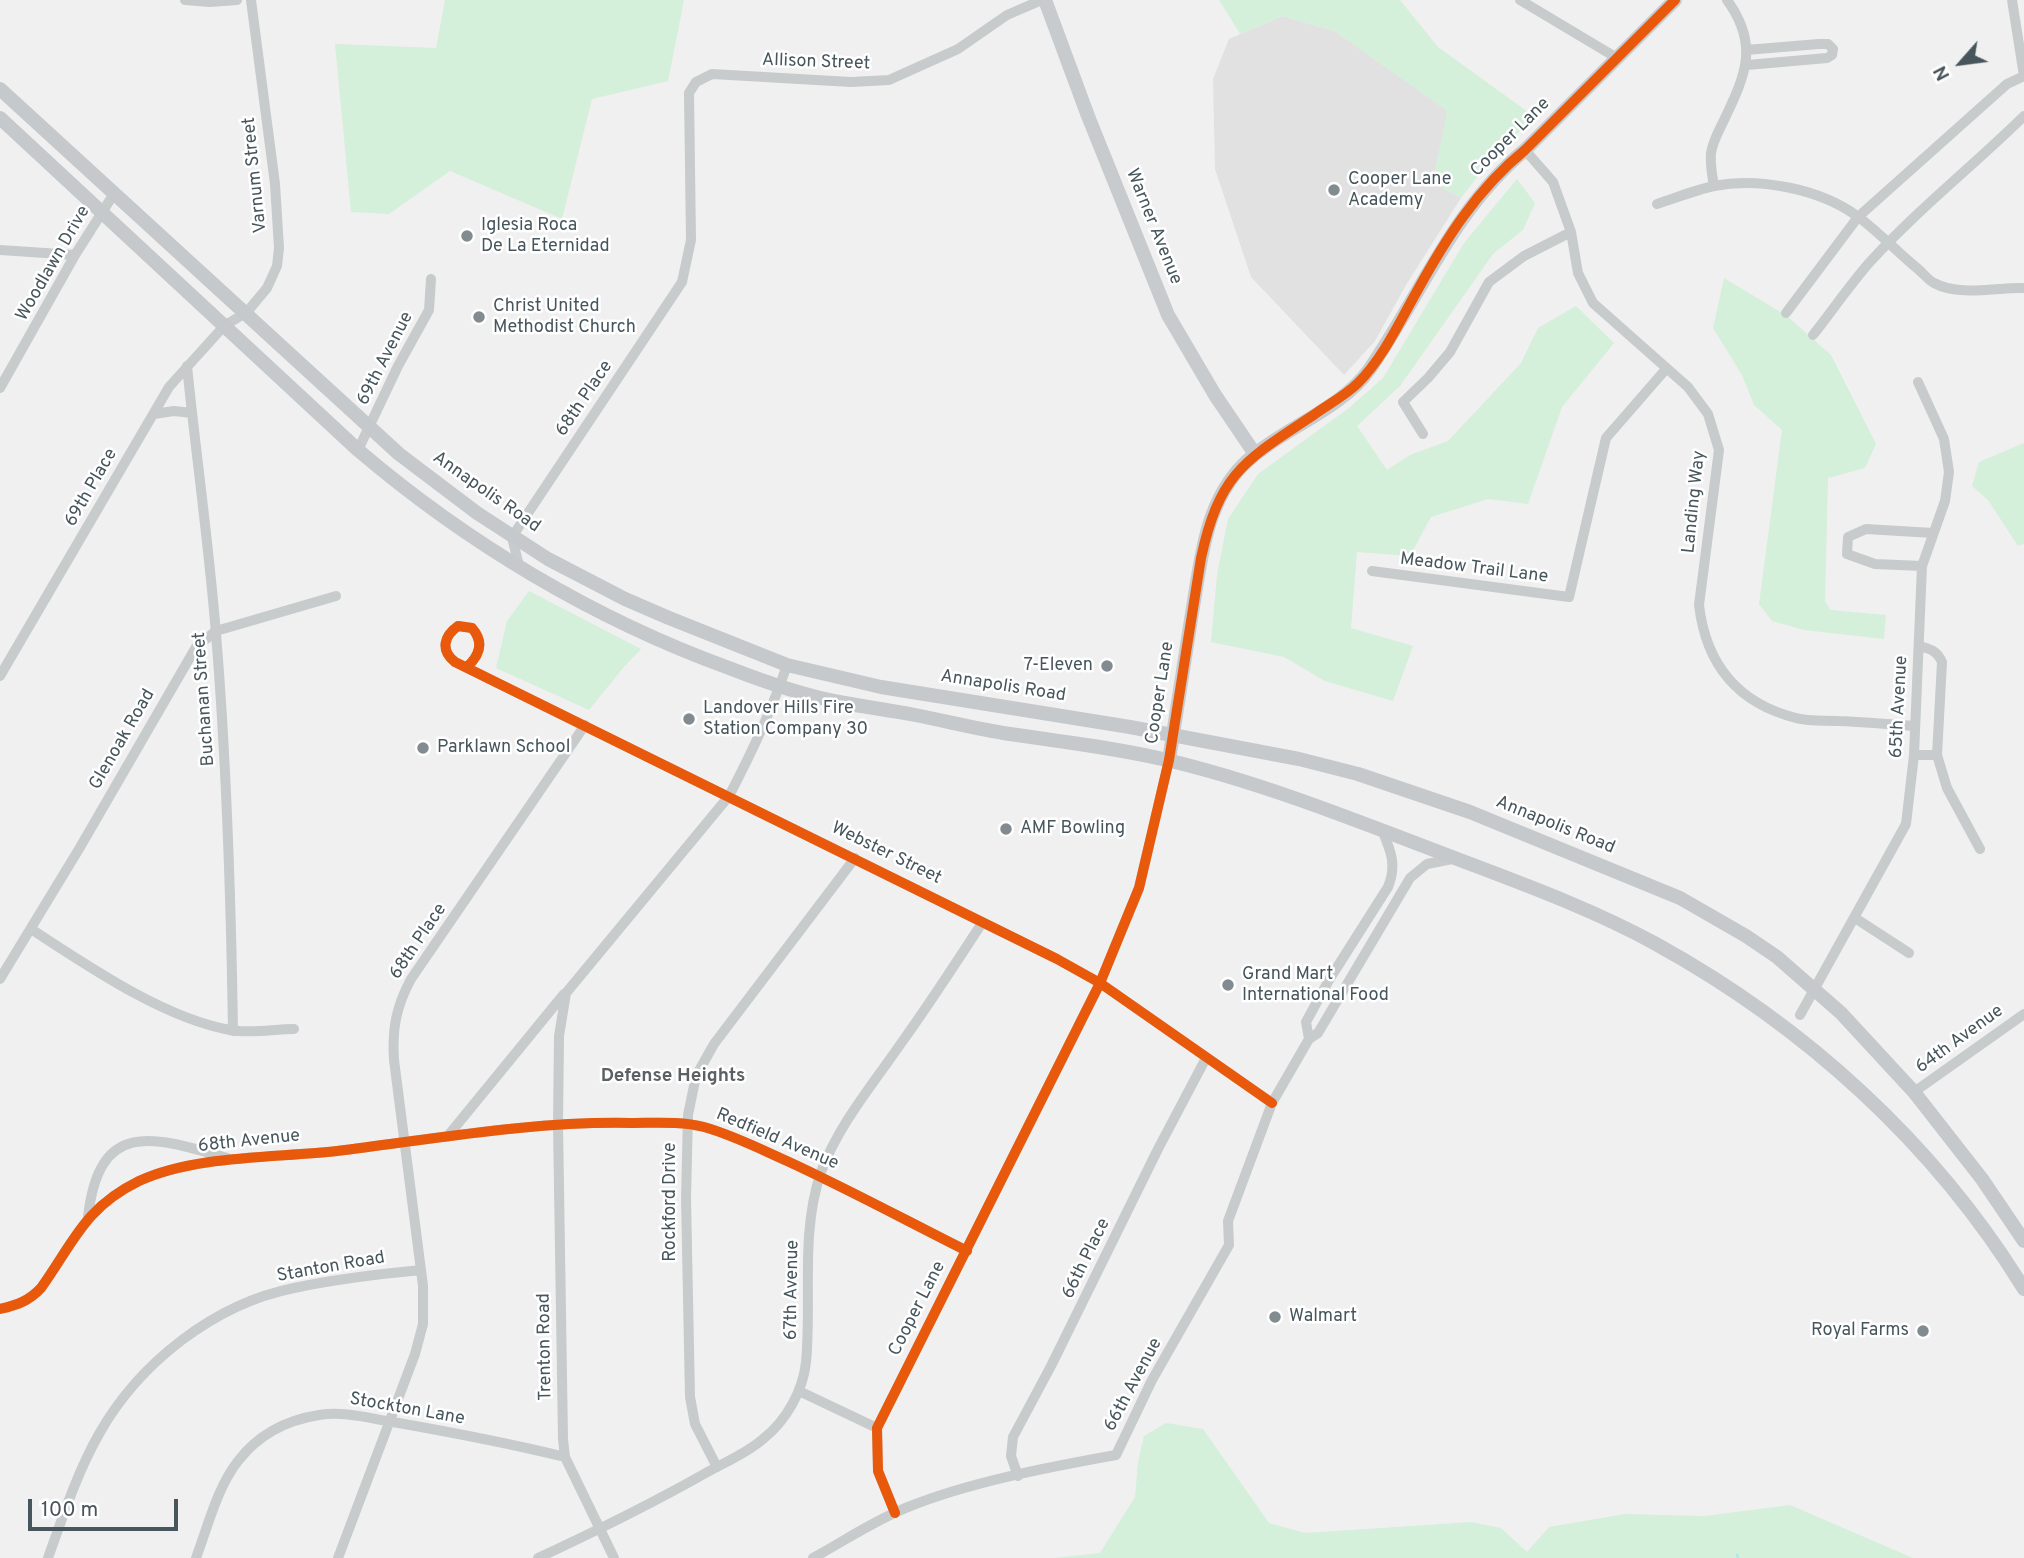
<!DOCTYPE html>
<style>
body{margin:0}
#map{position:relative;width:2024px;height:1558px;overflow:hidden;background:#f0f0f0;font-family:Overpass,sans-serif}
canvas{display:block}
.north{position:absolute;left:1926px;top:28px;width:70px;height:70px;-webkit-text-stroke:5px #fff;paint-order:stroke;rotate:242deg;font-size:19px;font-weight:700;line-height:28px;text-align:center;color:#47565c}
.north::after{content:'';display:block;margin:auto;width:24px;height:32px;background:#47565c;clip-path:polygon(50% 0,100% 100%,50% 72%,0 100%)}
.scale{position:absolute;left:28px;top:1499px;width:150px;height:32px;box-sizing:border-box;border:4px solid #47565c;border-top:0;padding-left:9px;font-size:21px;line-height:24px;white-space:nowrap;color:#47565c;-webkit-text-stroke:5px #fff;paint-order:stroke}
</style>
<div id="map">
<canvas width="2024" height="1558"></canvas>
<div class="north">N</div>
<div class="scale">100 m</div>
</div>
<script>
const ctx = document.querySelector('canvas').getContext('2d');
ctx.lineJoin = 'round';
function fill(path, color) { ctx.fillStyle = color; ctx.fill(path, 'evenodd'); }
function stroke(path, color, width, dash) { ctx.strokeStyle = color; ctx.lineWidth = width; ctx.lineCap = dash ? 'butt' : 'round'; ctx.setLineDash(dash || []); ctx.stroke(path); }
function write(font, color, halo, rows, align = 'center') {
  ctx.font = font + ' Overpass,sans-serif'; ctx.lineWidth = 5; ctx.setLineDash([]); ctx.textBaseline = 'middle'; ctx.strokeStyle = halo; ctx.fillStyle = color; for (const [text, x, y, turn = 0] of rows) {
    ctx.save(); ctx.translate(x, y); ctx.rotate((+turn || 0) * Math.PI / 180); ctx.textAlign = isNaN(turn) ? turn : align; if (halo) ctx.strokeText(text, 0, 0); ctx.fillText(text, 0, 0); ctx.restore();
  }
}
const education = new Path2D(`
 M1282,16L1335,31L1448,111L1433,182L1461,198L1406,285L1375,341L1344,375L1251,277L1215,169L1213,79L1229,39Z`);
const green = new Path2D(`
 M445,0H684L668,81L592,99L562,219L450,171L389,214L351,212L335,44L436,48Z
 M1219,0H1400L1438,47L1535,117L1492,158L1461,198L1433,182L1447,111L1335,31L1282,16L1240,34Z
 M1517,179L1535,203L1523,230L1493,254L1400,386L1357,426L1387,470L1410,455L1448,441L1521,363L1538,328L1576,306L1614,343L1562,407L1528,504L1488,499L1431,517L1410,556L1357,552L1351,628L1413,646L1393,701L1325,681L1284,657L1211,642L1217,575L1228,519L1258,474L1349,408L1383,378L1464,243Z
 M1724,278L1787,316L1831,355L1876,444L1865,468L1828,478L1825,602L1831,610L1886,615L1884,639L1804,630L1772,621L1759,604L1782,430L1754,405L1742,375L1713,328Z
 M2024,443V544L2018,546L1988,500L1972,486L1979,462Z
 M529,591L641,649L623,668L589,710L496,668L507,621Z
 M1166,1423L1203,1429L1269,1523L1305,1533L1471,1522L1501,1528L1527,1552L1549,1527L1625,1514L1705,1516L1790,1505L1913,1558H1054L1100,1553L1135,1497L1138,1462L1144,1436Z`);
const stream = new Path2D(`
 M1737,1555L1738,1558`);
const street = new Path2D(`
 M185,0L210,2L237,0
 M1520,0L1617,58
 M2012,0L2024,76
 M1746,50L1819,44H1828L1833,49L1832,55L1827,58L1747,65
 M1525,150L1553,182L1571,232L1578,273L1593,303L1688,387L1708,414L1719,450L1699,605C1706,664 1737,703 1796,718C1810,722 1826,720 1839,721C1864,722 1889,724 1914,726
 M1714,186C1712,175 1710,164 1711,153C1713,140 1720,129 1725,118C1746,74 1759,44 1727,0
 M1657,204C1676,198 1695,190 1714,186C1759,177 1820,189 1857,216C1879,232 1897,252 1918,269C1923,273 1928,280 1934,283C1960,297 1996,287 2024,288
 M0,250L75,255
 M1786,313L1858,217L2007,84L2024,76
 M1813,335C1832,311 1849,286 1869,263C1917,210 1973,166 2024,116
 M187,366C196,455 209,545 216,634C227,767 231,899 233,1031
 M0,388L75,255L115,192
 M154,414L174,411L192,413
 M1423,434L1403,402L1428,378L1450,352L1489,282L1524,256L1571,232
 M358,450L398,366L429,310L431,279
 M519,566L512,537L682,282L691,240L689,93L696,82L712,74L851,82L889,80L958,49L1007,15L1042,0
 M1922,566L1875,564L1847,554L1848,537L1866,529L1933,533
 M1372,571L1569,597L1606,438L1666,369
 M1919,646C1931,649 1937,651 1942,662L1937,755L1947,788L1980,849
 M467,667C480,655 484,642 472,628L458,626C444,636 440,650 455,662L1057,959L1100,983L1272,1103
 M0,676L169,387L224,326L247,312L267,288L277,266L279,248L275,184L251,0
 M1914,755H1937
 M1855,918L1909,953
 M31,929C88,966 163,1018 230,1030C250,1034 274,1029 294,1029
 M0,979L79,849L196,647L216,631L336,596
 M1800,1015L1906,824L1914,755L1922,566L1945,501L1949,472L1944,439L1918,382
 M1309,1039L1306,1022L1329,980L1388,887C1397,865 1391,851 1382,830
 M1914,1092L2024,1014
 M447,1137L564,994
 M88,1217C99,1119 152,1136 227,1158
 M0,1309C17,1305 29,1301 41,1288C74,1242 84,1208 139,1181C195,1155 275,1158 337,1151C434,1139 532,1121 631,1123C655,1123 681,1121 704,1127C733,1135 760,1149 787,1161C848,1189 907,1221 967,1251
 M799,1391L877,1428
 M717,1467L695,1424L690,1397L686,1198L688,1115L696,1076L714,1044L855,858
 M1018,1476L1011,1456L1013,1437L1051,1366L1158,1149L1206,1058
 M895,1513L878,1471L877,1428L1100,983L1139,888L1169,760
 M48,1558C63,1516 77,1473 99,1434C139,1363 214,1304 294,1288C336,1279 379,1274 421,1270
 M196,1558C208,1526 217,1488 238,1461C258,1435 287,1420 319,1415C344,1411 368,1418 393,1422C450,1432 508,1443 565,1457
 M338,1558L415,1354L423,1324V1286L394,1060C392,1029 396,1007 411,979L585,725
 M538,1558C594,1532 649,1505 704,1474C723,1463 746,1454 763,1439C786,1421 803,1391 806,1362C812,1299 800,1234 821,1172C839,1124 873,1084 902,1042C930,1003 956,963 982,923
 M614,1558L565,1457L563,1439L558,1124L559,1036L566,993L729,796C751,754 772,710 787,665
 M813,1558C844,1541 875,1520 908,1507C970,1482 1049,1467 1116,1455L1152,1380L1229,1245L1228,1221L1272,1103L1309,1039L1318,1033L1410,878L1427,864L1452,859`);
const secondary = new Path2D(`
 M1045,0L1088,116L1168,315L1215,395L1255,454
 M1169,760C1177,711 1184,662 1192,613C1201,562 1204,505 1243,465C1278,430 1341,410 1369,370C1421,295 1453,209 1525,150L1675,0`);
const primary = new Path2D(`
 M0,89L399,454L477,513L548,559L625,599L669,618L787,665L881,687L1130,727L1299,759L1358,774L1470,812L1680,898L1746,936L1777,957L1841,1013L1914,1092L1982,1179L2024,1241
 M0,118L358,450C467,543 594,619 729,668C765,682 802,695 839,702C864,707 890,710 915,715C946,721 978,729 1010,734C1063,742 1118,748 1171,761C1258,782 1342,815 1426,847C1503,877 1583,904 1656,944C1805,1026 1935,1144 2024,1289`);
const cycleway = new Path2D(`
 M467,667C480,655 484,642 472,628L458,626C444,636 440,650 455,662L1057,959L1100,983L1272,1103
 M0,1309C17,1305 29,1301 41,1288C74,1242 84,1208 139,1181C195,1155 275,1158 337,1151C434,1139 532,1121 631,1123C655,1123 681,1121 704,1127C733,1135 760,1149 787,1161C848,1189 907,1221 967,1251
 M895,1513L878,1471L877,1428L1100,983L1139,888L1169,760L1201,558C1220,471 1246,460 1315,414C1329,404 1346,395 1358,383C1383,358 1399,323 1416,293C1445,240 1477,189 1525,150L1675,0`);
const markers = [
 [1334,190,7,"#828c90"],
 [467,236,7,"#828c90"],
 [479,317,7,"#828c90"],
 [1107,666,7,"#828c90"],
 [689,719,7,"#828c90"],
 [423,748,7,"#828c90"],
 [1006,829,7,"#828c90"],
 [1228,985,7,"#828c90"],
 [1275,1317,7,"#828c90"],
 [1923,1331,7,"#828c90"]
];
const streetNames = [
 ["Allison Street",816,63,2],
 ["Cooper Lane",1511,138,-45],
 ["Varnum Street",256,175,-96],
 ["Warner Avenue",1153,227,68],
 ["Woodlawn Drive",54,264,-60],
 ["69th Avenue",386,359,-63],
 ["68th Place",585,399,-56],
 ["69th Place",92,488,-60],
 ["Annapolis Road",486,493,35],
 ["Landing Way",1695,502,-84],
 ["Meadow Trail Lane",1474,569,7],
 ["Annapolis Road",1003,687,9],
 ["Cooper Lane",1161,693,-81],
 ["Buchanan Street",205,699,-94],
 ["65th Avenue",1900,707,-87],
 ["Glenoak Road",123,740,-60],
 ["Annapolis Road",1555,826,22],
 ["Webster Street",886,854,26],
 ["68th Place",419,942,-56],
 ["64th Avenue",1960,1040,-36],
 ["Redfield Avenue",777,1140,23],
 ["68th Avenue",249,1142,-6],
 ["Rockford Drive",671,1202,-90],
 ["66th Place",1087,1259,-64],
 ["Stanton Road",331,1268,-10],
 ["67th Avenue",793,1290,-89],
 ["Cooper Lane",918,1309,-63],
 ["Trenton Road",546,1347,-91],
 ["66th Avenue",1134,1385,-62],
 ["Stockton Lane",407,1410,10]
];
const poiNames = [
 ["Cooper Lane",1348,180],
 ["Academy",1348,201],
 ["Iglesia Roca",481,226],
 ["De La Eternidad",481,247],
 ["Christ United",493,307],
 ["Methodist Church",493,328],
 ["7-Eleven",1093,666,"right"],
 ["Landover Hills Fire",703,709],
 ["Station Company 30",703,730],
 ["Parklawn School",437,748],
 ["AMF Bowling",1020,829],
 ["Grand Mart",1242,975],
 ["International Food",1242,996],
 ["Walmart",1289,1317],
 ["Royal Farms",1909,1331,"right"]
];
const neighbourhoodNames = [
 ["Defense Heights",673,1077]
];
fill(education, '#e2e1e2');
fill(green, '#d4efda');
stroke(stream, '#abeaeb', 2.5);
stroke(street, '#c7cbcc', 10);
stroke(secondary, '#c8cbcd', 14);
stroke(primary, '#c5c9cb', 14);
stroke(cycleway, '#e8590c', 10);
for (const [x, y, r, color] of markers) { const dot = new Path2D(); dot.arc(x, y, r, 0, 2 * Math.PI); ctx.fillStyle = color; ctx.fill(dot); stroke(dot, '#fff', 2.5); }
write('18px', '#47565c', '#fff', streetNames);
write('18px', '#47565c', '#fff', poiNames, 'left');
write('bold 19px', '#5c6164', '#fff', neighbourhoodNames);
</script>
